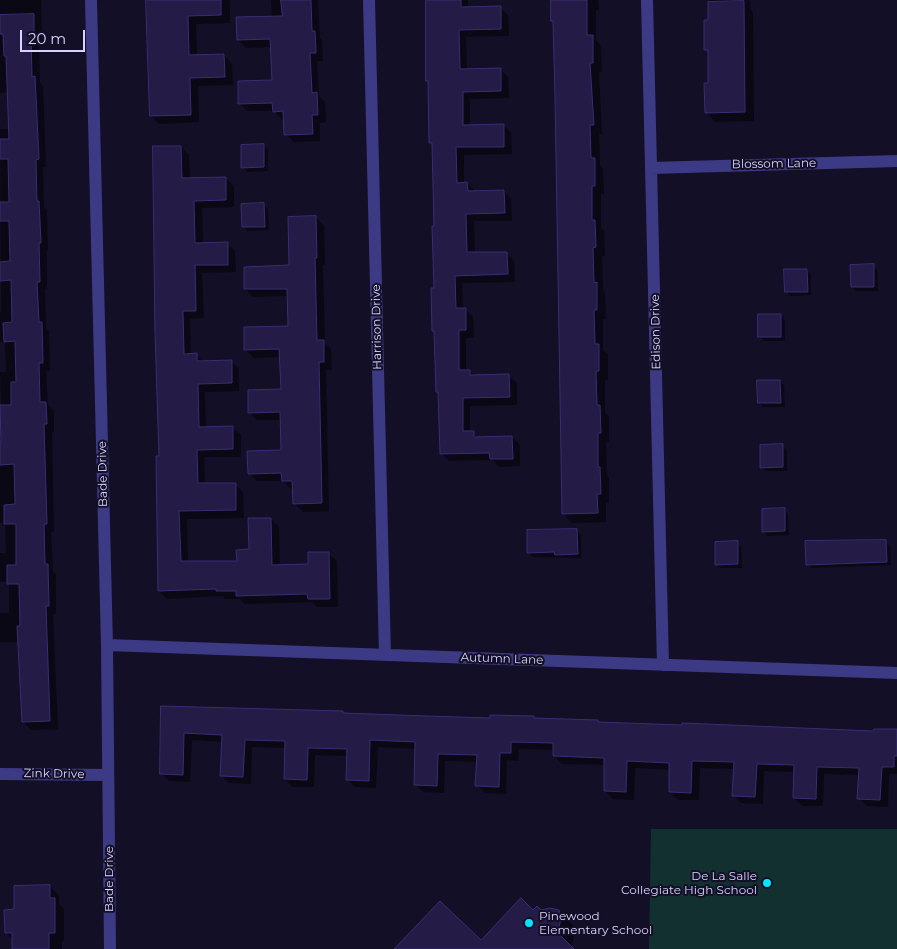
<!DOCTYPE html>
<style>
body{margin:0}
#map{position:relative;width:897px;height:949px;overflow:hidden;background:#130f26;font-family:Montserrat,sans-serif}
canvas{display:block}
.scale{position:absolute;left:20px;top:30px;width:65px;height:22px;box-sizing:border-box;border:2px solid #d9d4ff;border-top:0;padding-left:6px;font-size:15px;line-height:18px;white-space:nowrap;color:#d9d4ff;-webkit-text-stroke:4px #130f26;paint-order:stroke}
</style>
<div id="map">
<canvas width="897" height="949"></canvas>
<div class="scale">20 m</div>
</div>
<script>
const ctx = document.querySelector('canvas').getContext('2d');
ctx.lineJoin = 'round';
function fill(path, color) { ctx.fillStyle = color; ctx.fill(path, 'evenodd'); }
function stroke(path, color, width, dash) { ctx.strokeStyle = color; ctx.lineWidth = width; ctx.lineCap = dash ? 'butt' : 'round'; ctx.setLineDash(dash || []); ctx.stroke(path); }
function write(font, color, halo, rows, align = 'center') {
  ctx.font = font + ' Montserrat,sans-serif'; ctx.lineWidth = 4; ctx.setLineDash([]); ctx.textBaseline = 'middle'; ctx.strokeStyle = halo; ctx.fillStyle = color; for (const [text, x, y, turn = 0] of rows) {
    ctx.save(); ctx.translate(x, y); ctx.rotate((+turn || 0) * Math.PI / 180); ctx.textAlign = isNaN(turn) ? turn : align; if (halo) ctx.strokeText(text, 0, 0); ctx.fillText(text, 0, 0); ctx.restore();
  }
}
const green = new Path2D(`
 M651,829H897V949H649Z`);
const shadow = new Path2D(`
 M0,0H41L42,42H39L40,83L43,86L46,167H43L44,207L47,210L48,250H47V289H45L46,328L49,331L50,371H46L48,405L54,411V432H52L54,532H51L53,571L56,574V614H53L58,729L31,730L23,722L19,642H0V613H9V582H0V553H6L5,523H0V434H2L0,372H6L5,342H0V312H1L0,129H10L8,92L0,93Z
 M148,0H228L230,1V23L196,24L197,56L224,55L232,64L233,85L198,86L199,122L159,124L151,116Z
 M271,0H318L320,38L322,40L323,61H317L319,96L325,102L326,122L320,123V141L294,142L286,134L285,119L282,120L274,111H248L239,103L273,81L272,47L246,48L238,40L272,18Z
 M428,0H468V8L500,7L508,15L509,36L466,37L467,70L500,69L508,77L509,98L470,99V126L503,125L511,133L512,154L464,155V183H467L475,191H504L511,199L512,221H474L475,253H506L514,261L515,282L462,283L463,310H466L473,317L474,338H466V371H469L475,376H509L517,383V405L470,406V433H473L479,438L512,437L520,445V466L499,467L492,460L449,461L441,453L440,394L437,392L433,146L430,143L429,82L427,80Z
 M552,0H598L599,10H596V40L601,46L602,72H599L602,134H599L600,165L603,169L604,194H601V228L604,230L605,256H602L603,290L605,293L606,319H603V350L608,354V380H605V413L609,416V442H606L607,475L609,478V503H606V522L572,523L563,513L554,22Z
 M709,0H750L751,10L753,12L754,121L715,122L706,112L709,84V53L706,49L709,21Z
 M264,146L268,150V171L247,172L242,167Z
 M181,147L189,155L190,179L225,178L234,186V207L202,208L203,244L227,243L235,251L236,272L202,273L204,318L190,319L191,355H196L204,362L231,361L239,369V391L205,392L206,428L232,427L241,435V457H204L205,484H235L243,492L244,518L187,519L188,562L238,563L250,550L271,519L279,527L280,566H309L328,553L337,561L338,607H317L312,602L245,604L240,599H225L223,596L167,599L159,591L160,457Z
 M264,205L268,209L269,230L247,231L243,226Z
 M316,217L324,226L325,265H323L325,343L331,349L332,370H326L329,511L303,512L295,504L294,489H291L283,481H257L249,473L283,451L282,420H257L249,412L282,390L280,357L254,358L246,350L290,327L289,296L253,297L245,289L290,266Z
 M873,265L877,270L878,291H856L852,287Z
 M807,270L811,274V295L790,296L786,291Z
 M780,315L785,320V341H764L760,337Z
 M780,381L784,385L785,407H763L759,403Z
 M782,445L787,450V471H766L761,467Z
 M784,509L788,514L789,535L768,536L763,531Z
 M576,530L581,535V558L533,557L529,553Z
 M737,542L741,547L742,568H721L716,564Z
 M886,542L890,546L891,565L812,568L807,564Z
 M162,707L491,719L534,718L535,719L598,721L600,724L875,732L897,731V774H889L888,807L867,806L859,798L860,775L824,774L823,806H802L794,798L795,772L764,771L763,804L741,803L733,795L735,769L700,768L699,800H678L670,792V770L635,768L634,800L613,799L605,791L606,765L562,764L554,756V750L519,749L518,761L507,760L506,794L485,793L477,785L478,762L445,761L444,793L423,792L415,784L416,749L378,747L376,788L355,787L347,779L348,756L315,755L314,787H293L285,779L286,748L252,747L251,784L229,783L222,776L223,742L192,740L190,782L169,781L161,773Z
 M50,886L59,896V904L64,909V941H62V949H14L13,940L6,933L15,910Z
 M533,911H558L573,925L575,933L571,948L573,949H395L481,942Z`);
const building = new Path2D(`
 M146,0H221V15L188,16L189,55L224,54L225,77L190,78L191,115L150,116Z
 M281,0H311L312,31H315L316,53H310L312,93L317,92L318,115H312L313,134L284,135L283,111L273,112L272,103L238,104V81L272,80L270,39L237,40L236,17L282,16Z
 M426,0H461V7L501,6V29L459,30L460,69L501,68V91L463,92V125L504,124V147H456L457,183L467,182L468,191L504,190L505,213L466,214L467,252H507L508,274L455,276L456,308H466V330H459V370H470V375L509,374L510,397L463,398V431H474V437L512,436L513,459H490L489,453L440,454L438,392H436L434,331H432L431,288H434L432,226H434L432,143H429L428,81H426Z
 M551,0H587V35H593V63H590L594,125H590L591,158H595V186H592V220H595L596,247L593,248L594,283L597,282V310H594L595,344H599V371H596L597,405H600L601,433H598V467H600L601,494H597L598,513L562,514L555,98L553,21H551Z
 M744,1L745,112L705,113L704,83H708V50H704V20H708V2Z
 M34,14V35H31L32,77L35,76L39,159L36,160L37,201H39L41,243H39L40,282H37L39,322H42L43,363H39L40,402H46L47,424H44L47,524H44L45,564H48L49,606H46L50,721L22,722L17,626H20L19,584H7V565H16V524H4V505L15,504L14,464L0,465V442H1L0,405H11V382H16L15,341L4,342L3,323L12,322L11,280L0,281V262L10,261L9,221H0V202H9L8,159H0V139H9L6,56H4L3,34H0V15Z
 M264,144V167L241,168V145Z
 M153,146H181L182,178L226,177V200L194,201L195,243L228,242V265H195L196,311H183L184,354L197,353V361L232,360V383L198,384L199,427L233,426V449L197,450L198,483H236V510L179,511L181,561H237L236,550L249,549L248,518H271L272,565L308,564V552H329L330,599H308L307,594L236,596V591H216V589L158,591L156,456H159L155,332Z
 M264,203L265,227H242L241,204Z
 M316,216L317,258H315L317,340H324V362H319L322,503L293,504L292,481H282L281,473L248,474L247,451L281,450L280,412L248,413V390L281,389L279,349L244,350V327L288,326L287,289H244V267L289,265L288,217Z
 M874,264V287H851L850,265Z
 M784,269H807L808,292H785Z
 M758,314H781V337H758Z
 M757,380H780L781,403H758Z
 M783,444V467L760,468V445Z
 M785,508V531L762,532V509Z
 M577,529L578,554L555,555L554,552L527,553V530Z
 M886,540L887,562L806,565L805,541Z
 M738,541V564L715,565V542Z
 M161,706L343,711V713L427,716L490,718V715L534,716V718L598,720V722L682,725V723L873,731L874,729H897V756H894V767H882L880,800L857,799L859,768L817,767L816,799L793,798L794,765L757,764L755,797L732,796L734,762L692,761L691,793L669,792V763L627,761L626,792L604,791V758L553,756V743L511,742V753H500L499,787L475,786L477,755L438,754L437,786L414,785L415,742L370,740L369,781L346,780L347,749L308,748L307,780L284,779L285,741L245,740L243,777L220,776L222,735L184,733L183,775L160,774Z
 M50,885V898H55V933H49V949H12V933H5L4,910L14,909V886Z
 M521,898L533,910L537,906L541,910L550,908L559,910L561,918L558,933L574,949H394L440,901L481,940Z`);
const minor = new Path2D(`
 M91,0L107,645L110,949
 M369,0L385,655
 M647,0L663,665
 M651,168L897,161
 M107,645L897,673
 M0,774L108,775`);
const markers = [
 [767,883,5,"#00e5ff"],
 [529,923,5,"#00e5ff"]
];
const streetNames = [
 ["Blossom Lane",774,164,-1],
 ["Harrison Drive",377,327,-91],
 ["Edison Drive",656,332,-91],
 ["Bade Drive",103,474,-91],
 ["Autumn Lane",502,659,2],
 ["Zink Drive",54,774,1],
 ["Bade Drive",109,879,-90]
];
const poiNames = [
 ["De La Salle",757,876],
 ["Collegiate High School",757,890],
 ["Pinewood",539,916,"left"],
 ["Elementary School",539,930,"left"]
];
fill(green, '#12302f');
fill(shadow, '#0007');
fill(building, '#241b47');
stroke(building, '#3b2d73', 1);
stroke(minor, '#3d3a85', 12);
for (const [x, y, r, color] of markers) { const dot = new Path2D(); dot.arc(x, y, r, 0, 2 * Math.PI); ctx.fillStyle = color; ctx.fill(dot); stroke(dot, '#130f26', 2); }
write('12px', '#d9d4ff', '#130f26', streetNames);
write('12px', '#d9d4ff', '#130f26', poiNames, 'right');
</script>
